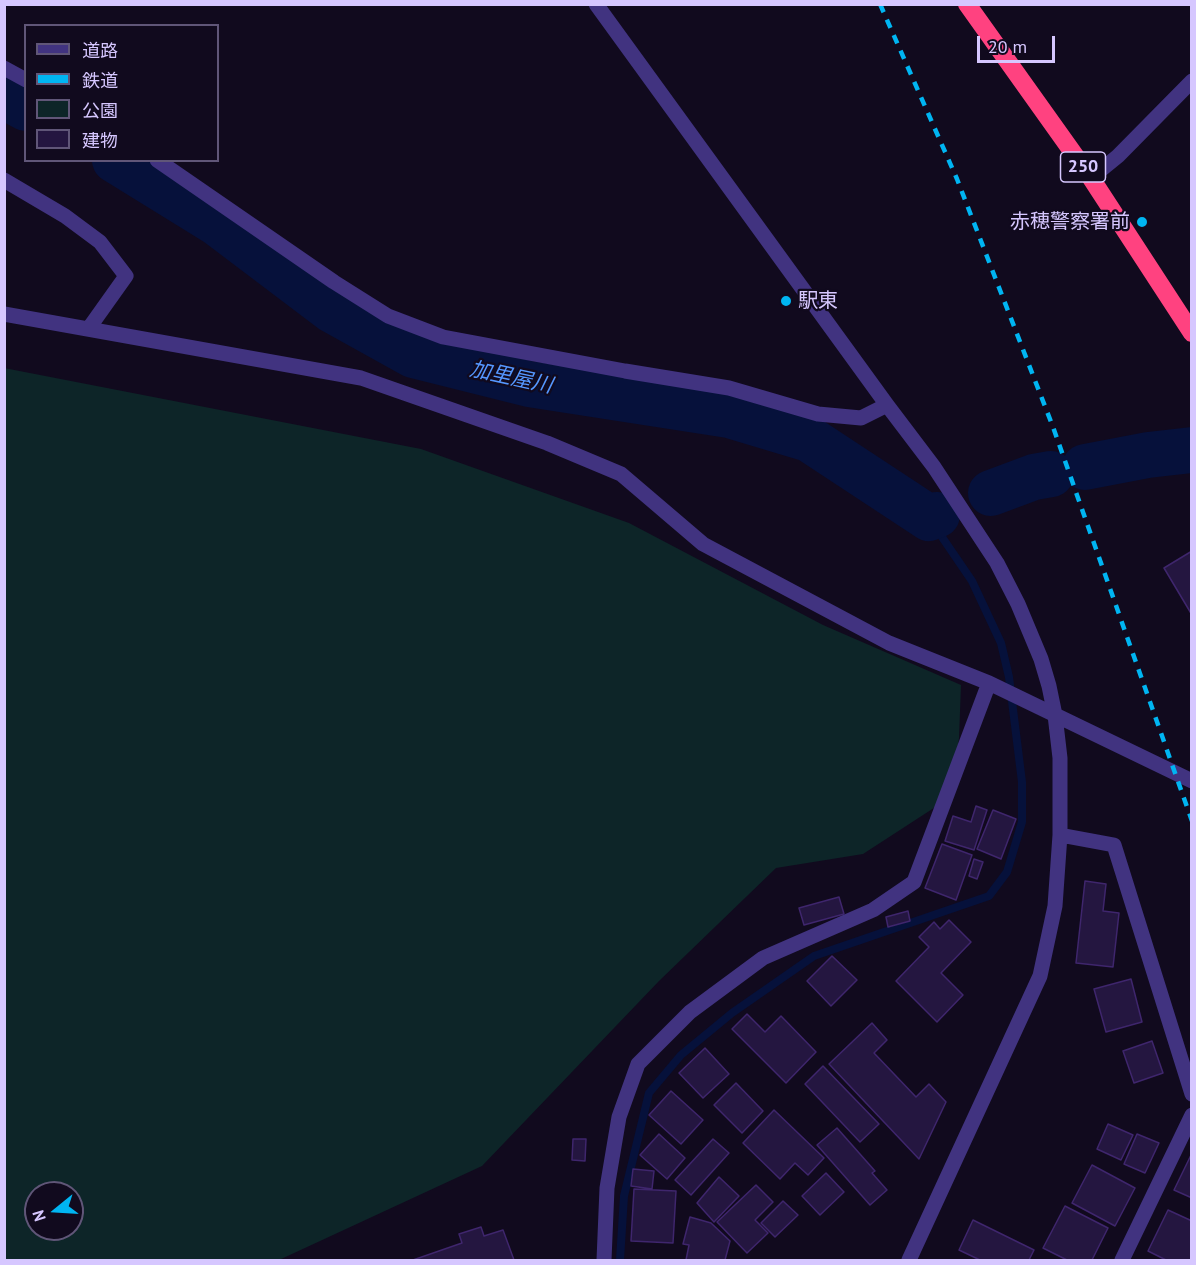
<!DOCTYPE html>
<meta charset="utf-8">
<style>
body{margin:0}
#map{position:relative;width:1196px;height:1265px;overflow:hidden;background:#110a1e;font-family:"PT Sans","Noto Sans JP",sans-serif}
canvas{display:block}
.frame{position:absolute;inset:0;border:6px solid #d6c7ff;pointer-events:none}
.legend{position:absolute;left:24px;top:24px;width:195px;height:138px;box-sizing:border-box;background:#110a1e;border:2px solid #605678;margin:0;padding:8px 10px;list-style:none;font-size:18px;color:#d6c7ff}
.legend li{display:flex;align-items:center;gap:12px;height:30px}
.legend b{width:30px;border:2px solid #605678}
.north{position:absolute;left:24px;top:1181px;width:60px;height:60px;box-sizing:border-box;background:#110a1e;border:2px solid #605678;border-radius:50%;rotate:252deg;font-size:16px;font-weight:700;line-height:24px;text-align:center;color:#d6c7ff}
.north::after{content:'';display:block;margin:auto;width:21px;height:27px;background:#00b5f2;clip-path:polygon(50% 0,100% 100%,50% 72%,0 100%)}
.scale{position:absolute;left:977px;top:36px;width:78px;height:27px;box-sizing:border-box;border:3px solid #d6c7ff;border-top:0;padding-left:8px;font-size:18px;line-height:21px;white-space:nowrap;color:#d6c7ff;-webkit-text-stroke:4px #110a1e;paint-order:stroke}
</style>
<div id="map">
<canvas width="1196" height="1265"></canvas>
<div class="frame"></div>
<ul class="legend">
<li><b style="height:8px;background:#413380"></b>道路</li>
<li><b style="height:8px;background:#00b5f2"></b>鉄道</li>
<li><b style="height:16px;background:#0d2528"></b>公園</li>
<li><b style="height:16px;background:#241640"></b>建物</li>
</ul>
<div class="north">N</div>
<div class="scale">20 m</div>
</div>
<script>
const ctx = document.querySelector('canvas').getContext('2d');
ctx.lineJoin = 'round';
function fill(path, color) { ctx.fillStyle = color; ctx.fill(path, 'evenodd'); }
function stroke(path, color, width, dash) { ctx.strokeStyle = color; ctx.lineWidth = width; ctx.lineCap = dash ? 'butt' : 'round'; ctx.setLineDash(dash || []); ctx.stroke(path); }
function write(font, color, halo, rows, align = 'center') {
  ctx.font = font + ' "PT Sans","Noto Sans JP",sans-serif'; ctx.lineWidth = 4.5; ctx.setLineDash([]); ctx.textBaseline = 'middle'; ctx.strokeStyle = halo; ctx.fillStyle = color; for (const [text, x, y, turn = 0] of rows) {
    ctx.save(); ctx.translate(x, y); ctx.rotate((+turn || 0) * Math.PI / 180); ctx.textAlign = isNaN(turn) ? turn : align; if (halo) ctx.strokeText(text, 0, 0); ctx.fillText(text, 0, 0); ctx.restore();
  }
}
const green = new Path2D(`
 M4,368L421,449L629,523L823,625L961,685L959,738L954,772L940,804L863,854L776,868L659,981L482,1166L279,1260H5ZM36,1193H72V1229H36Z`);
const stream = new Path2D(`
 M620,1260L624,1196L649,1093L681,1055L732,1013L814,956L989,896L1007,872L1022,822V782L1009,677L1001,643L972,581L929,518`);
const river = new Path2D(`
 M4,96L26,108
 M115,160L217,223L332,310L413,355L529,384L729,415L809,439L929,518L937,515
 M1085,467L1148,455L1192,450
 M991,493L1034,477L1051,474`);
const building = new Path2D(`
 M1192,551V615L1164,568Z
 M976,806L987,810L974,850L945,841L953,816L971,822Z
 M993,810L1016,819L1001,859L977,849Z
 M942,844L972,855L956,900L925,888Z
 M974,859L983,862L977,879L969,876Z
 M1085,881L1106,884L1103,911L1119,913L1113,967L1076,963Z
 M839,897L844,914L804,925L799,908Z
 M908,911L910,921L888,927L886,917Z
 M949,920L971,942L941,973L963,995L937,1022L896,981L929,947L919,937L934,922L940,929Z
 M832,956L857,980L831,1006L807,981Z
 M1131,979L1142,1022L1106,1032L1094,989Z
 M747,1014L765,1032L781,1016L816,1052L786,1083L732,1029Z
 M872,1023L887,1040L874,1053L916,1097L929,1084L946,1102L919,1159L829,1064Z
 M1152,1041L1163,1073L1134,1083L1123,1051Z
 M705,1048L729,1074L703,1098L679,1073Z
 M823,1066L879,1124L860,1142L805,1084Z
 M736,1083L763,1111L742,1133L714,1105Z
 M671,1091L703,1120L681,1144L649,1115Z
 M774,1110L824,1158L808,1175L795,1163L780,1179L743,1143Z
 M1108,1124L1133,1135L1121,1160L1097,1149Z
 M837,1128L875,1171L872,1173L887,1190L870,1205L817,1145Z
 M659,1134L685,1158L667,1179L640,1155Z
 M1137,1134L1159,1143L1145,1173L1124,1164Z
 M573,1139H586L585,1161L572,1160Z
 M713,1139L729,1153L691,1195L675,1180Z
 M1192,1153V1198L1174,1190Z
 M1092,1165L1135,1188L1115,1226L1072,1203Z
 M633,1169L654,1171L652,1189L631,1186Z
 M826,1173L844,1192L820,1215L802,1196Z
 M719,1177L739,1196L714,1222L697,1203Z
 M756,1185L773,1202L755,1220L768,1233L747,1253L717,1222Z
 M634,1189L676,1191L673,1243L631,1241Z
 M783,1201L798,1215L775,1237L761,1223Z
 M1065,1206L1108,1228L1092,1260H1067L1043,1248Z
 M1168,1210L1192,1221V1260H1166L1148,1251Z
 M690,1217L711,1223L730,1241L725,1260H686L689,1245L683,1244Z
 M973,1220L1034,1250L1029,1260H980L959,1250Z
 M481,1227L484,1236L503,1230L514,1260H413L462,1243L459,1234Z`);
const minor = new Path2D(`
 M596,4L887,405L934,467L997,563L1018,604L1041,659L1049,686L1055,715L1060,758V835L1055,906L1040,976L909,1260
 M4,68L26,80
 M157,160L334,282L388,316L443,337L625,371L729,388L818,414L861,418L887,405
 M1091,178L1118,156L1192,81
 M4,180L65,216L100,242L126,276L89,328
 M4,314L361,378L547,443L621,474L703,544L889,643L989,683L1192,781
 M1060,835L1114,845L1192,1094
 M604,1260L607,1188L619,1117L638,1064L690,1012L763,958L873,910L914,882L989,683
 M1122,1260L1192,1115`);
const highway = new Path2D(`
 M967,4L1091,178L1192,333`);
const rail = new Path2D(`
 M880,4L957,179L1053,427L1192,821`);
const markers = [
 [1142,222,6,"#00b5f2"],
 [786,301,6,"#00b5f2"]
];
const shields = [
 [1083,167,45]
];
const shieldNames = [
 ["250",1083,167]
];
const poiNames = [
 ["赤穂警察署前",1130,222],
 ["駅東",798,301,"left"]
];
const waterNames = [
 ["加里屋川",511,378,12]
];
fill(green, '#0d2528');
stroke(stream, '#06113b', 8);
stroke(river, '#06113b', 46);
fill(building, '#241640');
stroke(building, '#3f266d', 1.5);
stroke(minor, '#413380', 15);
stroke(highway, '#ff4280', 18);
stroke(rail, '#00b5f2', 4.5, [9, 8]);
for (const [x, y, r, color] of markers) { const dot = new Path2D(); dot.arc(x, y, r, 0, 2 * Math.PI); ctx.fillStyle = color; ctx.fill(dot); stroke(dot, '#110a1e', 2); }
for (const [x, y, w] of shields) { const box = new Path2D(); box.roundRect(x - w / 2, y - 15, w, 30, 4.5); ctx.fillStyle = '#110a1e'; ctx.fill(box); stroke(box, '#d6c7ff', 1.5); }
write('bold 18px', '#d6c7ff', null, shieldNames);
write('20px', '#d6c7ff', '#110a1e', poiNames, 'right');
write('italic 21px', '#5597ff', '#110a1e', waterNames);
</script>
